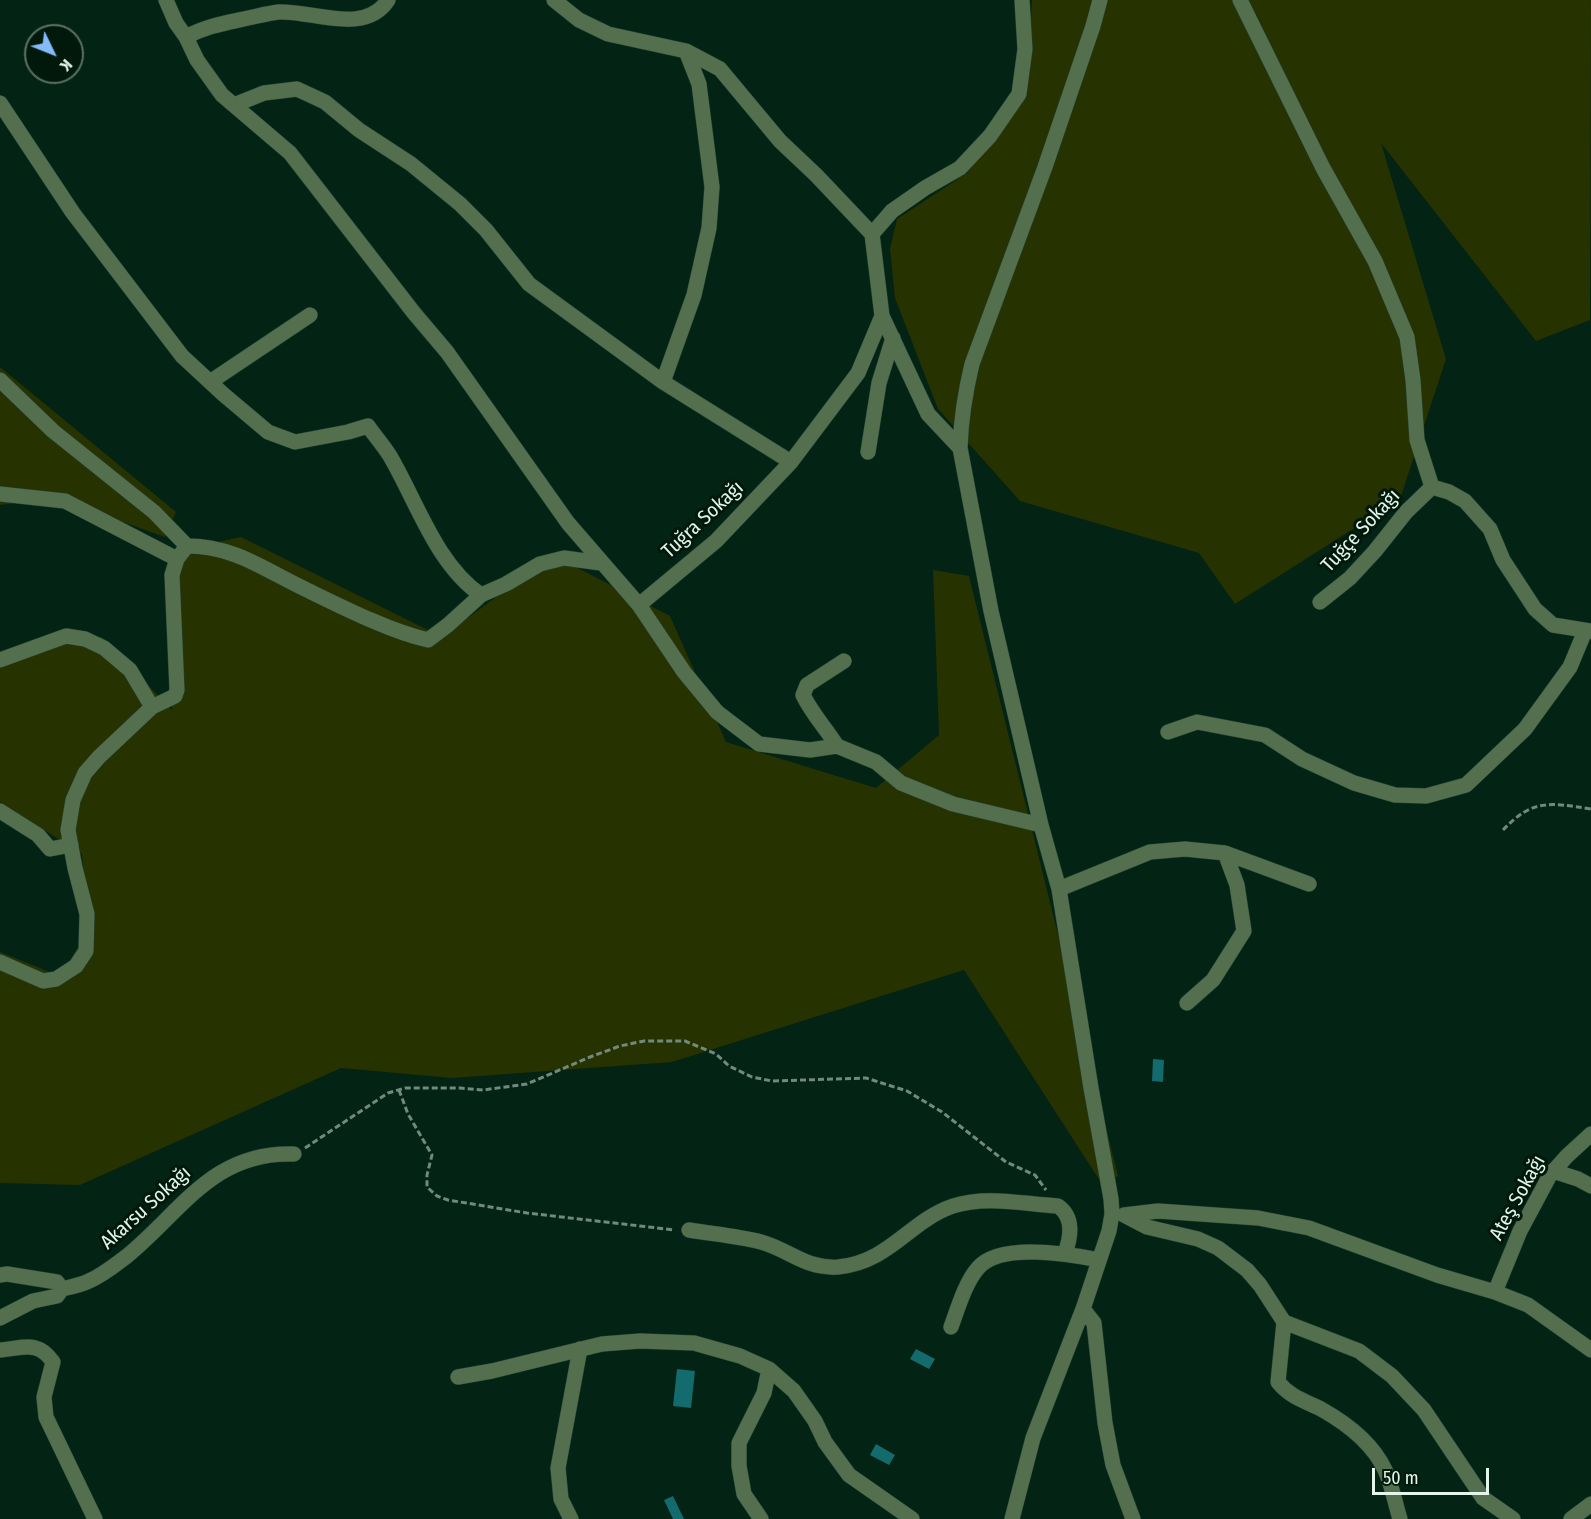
<!DOCTYPE html>
<meta charset="utf-8">
<style>
body{margin:0}
#map{position:relative;width:1591px;height:1519px;overflow:hidden;background:#032314;font-family:"Fira Sans Condensed",sans-serif}
canvas{display:block}
.north{position:absolute;left:24px;top:24px;width:60px;height:60px;box-sizing:border-box;background:#00190b;border:2px solid #5b7165;border-radius:50%;rotate:133deg;font-size:16px;font-weight:700;line-height:24px;text-align:center;color:#e4f6eb}
.north::after{content:'';display:block;margin:auto;width:21px;height:27px;background:#85bbfb;clip-path:polygon(50% 0,100% 100%,50% 72%,0 100%)}
.scale{position:absolute;left:1372px;top:1468px;width:117px;height:27px;box-sizing:border-box;border:3px solid #e4f6eb;border-top:0;padding-left:8px;font-size:18px;line-height:21px;white-space:nowrap;color:#e4f6eb;-webkit-text-stroke:4px #00190b;paint-order:stroke}
</style>
<div id="map">
<canvas width="1591" height="1519"></canvas>
<div class="north">K</div>
<div class="scale">50 m</div>
</div>
<script>
const ctx = document.querySelector('canvas').getContext('2d');
ctx.lineJoin = 'round';
function fill(path, color) { ctx.fillStyle = color; ctx.fill(path, 'evenodd'); }
function stroke(path, color, width, dash) { ctx.strokeStyle = color; ctx.lineWidth = width; ctx.lineCap = dash ? 'butt' : 'round'; ctx.setLineDash(dash || []); ctx.stroke(path); }
function write(font, color, halo, rows, align = 'center') {
  ctx.font = font + ' "Fira Sans Condensed",sans-serif'; ctx.lineWidth = 6; ctx.setLineDash([]); ctx.textBaseline = 'middle'; ctx.strokeStyle = halo; ctx.fillStyle = color; for (const [text, x, y, turn = 0] of rows) {
    ctx.save(); ctx.translate(x, y); ctx.rotate((+turn || 0) * Math.PI / 180); ctx.textAlign = isNaN(turn) ? turn : align; if (halo) ctx.strokeText(text, 0, 0); ctx.fillText(text, 0, 0); ctx.restore();
  }
}
const green = new Path2D(`
 M1032,0H1591L1590,320L1536,341L1381,143L1446,359L1400,499L1235,604L1199,553L1020,501L938,409L895,298L890,249L897,219L967,173L1027,96Z
 M0,367L176,512L165,537L55,498L0,505Z
 M241,537L442,637L553,555L670,616L726,742L876,788L939,735L933,570L969,576L1118,1176L1102,1184L964,970L672,1062L452,1078L341,1068L80,1185L0,1183V952L60,976L87,932L82,854L0,802V654L102,637L172,710L181,550Z`);
const water = new Path2D(`
 M1153,1059L1164,1060L1163,1082L1152,1081Z
 M916,1349L935,1359L929,1369L910,1359Z
 M677,1369L695,1371L691,1408L673,1406Z
 M876,1444L895,1455L889,1465L870,1455Z
 M673,1496L684,1519H673L664,1500Z`);
const path = new Path2D(`
 M1503,830C1533,798 1551,803 1591,809
 M399,1090L408,1114L432,1155L427,1175V1187L437,1196L448,1200L527,1213L675,1230
 M305,1148L388,1093L405,1088H460L483,1090L527,1084L590,1057L620,1046L644,1041H685L716,1054L729,1066L752,1077L772,1081L866,1078L907,1091L942,1112L1006,1162L1035,1175L1046,1190`);
const minor = new Path2D(`
 M166,0L176,23L186,37
 M388,0C365,36 312,10 279,12C269,13 258,16 248,18C226,23 206,26 186,37L197,60L222,95L290,153L414,313L447,352L568,523L639,605L684,672L717,712L759,744L810,750L837,746L876,762L901,783L953,804L1041,825
 M554,0L579,20L608,34L686,51L720,69L780,141L816,175L872,234L882,316L928,414L960,448
 M1240,0L1323,168L1375,261L1407,337L1413,380L1417,440L1432,487
 M0,103L73,213L182,356L223,394L268,432L295,442L348,432L368,426C375,436 383,445 390,456C417,502 436,564 481,595
 M234,105L264,93L297,89L325,102L359,130L411,164L460,204L486,230L529,284L663,382L694,295L709,228L712,187L699,84L686,51
 M872,234L892,211L925,188L960,168L990,136L1019,94L1025,49L1022,0
 M0,380L53,431L154,512L187,546C234,546 263,569 303,588C340,606 389,631 428,640L448,625L481,595L506,584L540,564L564,558L601,563
 M210,382L310,315
 M663,382L791,462
 M868,452L879,383L893,338
 M1432,487L1449,492L1465,501L1490,529L1503,560L1535,609L1553,625L1591,631
 M0,494L65,501L177,559
 M1320,602L1350,578L1375,551L1406,512L1432,487
 M639,605L716,541L791,462L858,373L882,316
 M0,660L66,636L85,639L104,648L130,670L152,707
 M1168,732L1197,722L1265,735L1302,759L1354,783L1395,795L1426,796L1466,785L1525,729L1570,667L1585,631
 M837,746C826,728 812,714 803,695L807,685L844,661
 M0,811L38,835L50,849L71,845
 M1059,889L1150,852L1185,849L1225,853L1309,884
 M0,962L43,981L56,979L76,966L86,951L87,914L75,868L68,830L73,800L85,773L99,757L152,707L175,696L177,690L172,575L177,559L187,546
 M1187,1003L1213,980L1244,931L1237,885L1225,853
 M1553,1171L1578,1179L1591,1186
 M1124,1215L1147,1227L1198,1239L1218,1248L1247,1270L1260,1285L1284,1322L1359,1351L1392,1376L1424,1410L1483,1498L1513,1519
 M1124,1215L1158,1211L1258,1218L1309,1228L1437,1275L1495,1292L1528,1305L1591,1350
 M689,1230C713,1234 738,1236 761,1242C790,1250 805,1269 838,1267C890,1262 909,1221 953,1206C987,1195 1023,1204 1058,1206C1074,1217 1071,1237 1065,1253
 M0,1275L7,1274L57,1282L62,1289L57,1296L33,1301L0,1318
 M62,1289C71,1287 81,1285 89,1281C103,1275 115,1265 127,1256C182,1211 213,1151 294,1154
 M1495,1292L1520,1231L1550,1175L1567,1156L1591,1134
 M1083,1309L1094,1323L1105,1423L1113,1465L1133,1519
 M1284,1322L1278,1382C1290,1397 1305,1401 1321,1409C1346,1423 1373,1444 1385,1470C1392,1485 1395,1503 1400,1519
 M951,1327C958,1308 965,1283 978,1268C1000,1242 1069,1254 1099,1260
 M0,1350C24,1348 38,1340 53,1362L44,1397L46,1417L95,1519
 M458,1377L492,1371L602,1344L640,1341L694,1343L740,1356L769,1369L794,1391L815,1421L825,1442L849,1475L912,1519
 M571,1519L561,1499L558,1468L580,1349
 M761,1519L744,1494L739,1466V1443L764,1393L769,1369
 M1012,1519L1033,1438L1083,1309L1109,1231L1112,1214L1111,1199L1091,1088L1059,889L1041,825L991,611L960,448C961,419 965,393 972,364L1045,167L1093,26L1100,0
 M1571,1519L1591,1504`);
const streetNames = [
 ["Tuğra Sokağı",703,520,-43],
 ["Tuğçe Sokağı",1361,531,-47],
 ["Ateş Sokağı",1518,1198,-61],
 ["Akarsu Sokağı",146,1208,-42]
];
fill(green, '#273201');
fill(water, '#136b6d');
stroke(minor, '#224132', 16);
stroke(path, '#718a7d', 3, [6, 3]);
stroke(minor, '#536f4e', 15);
write('20px', '#e4f6eb', '#00190b', streetNames);
</script>
